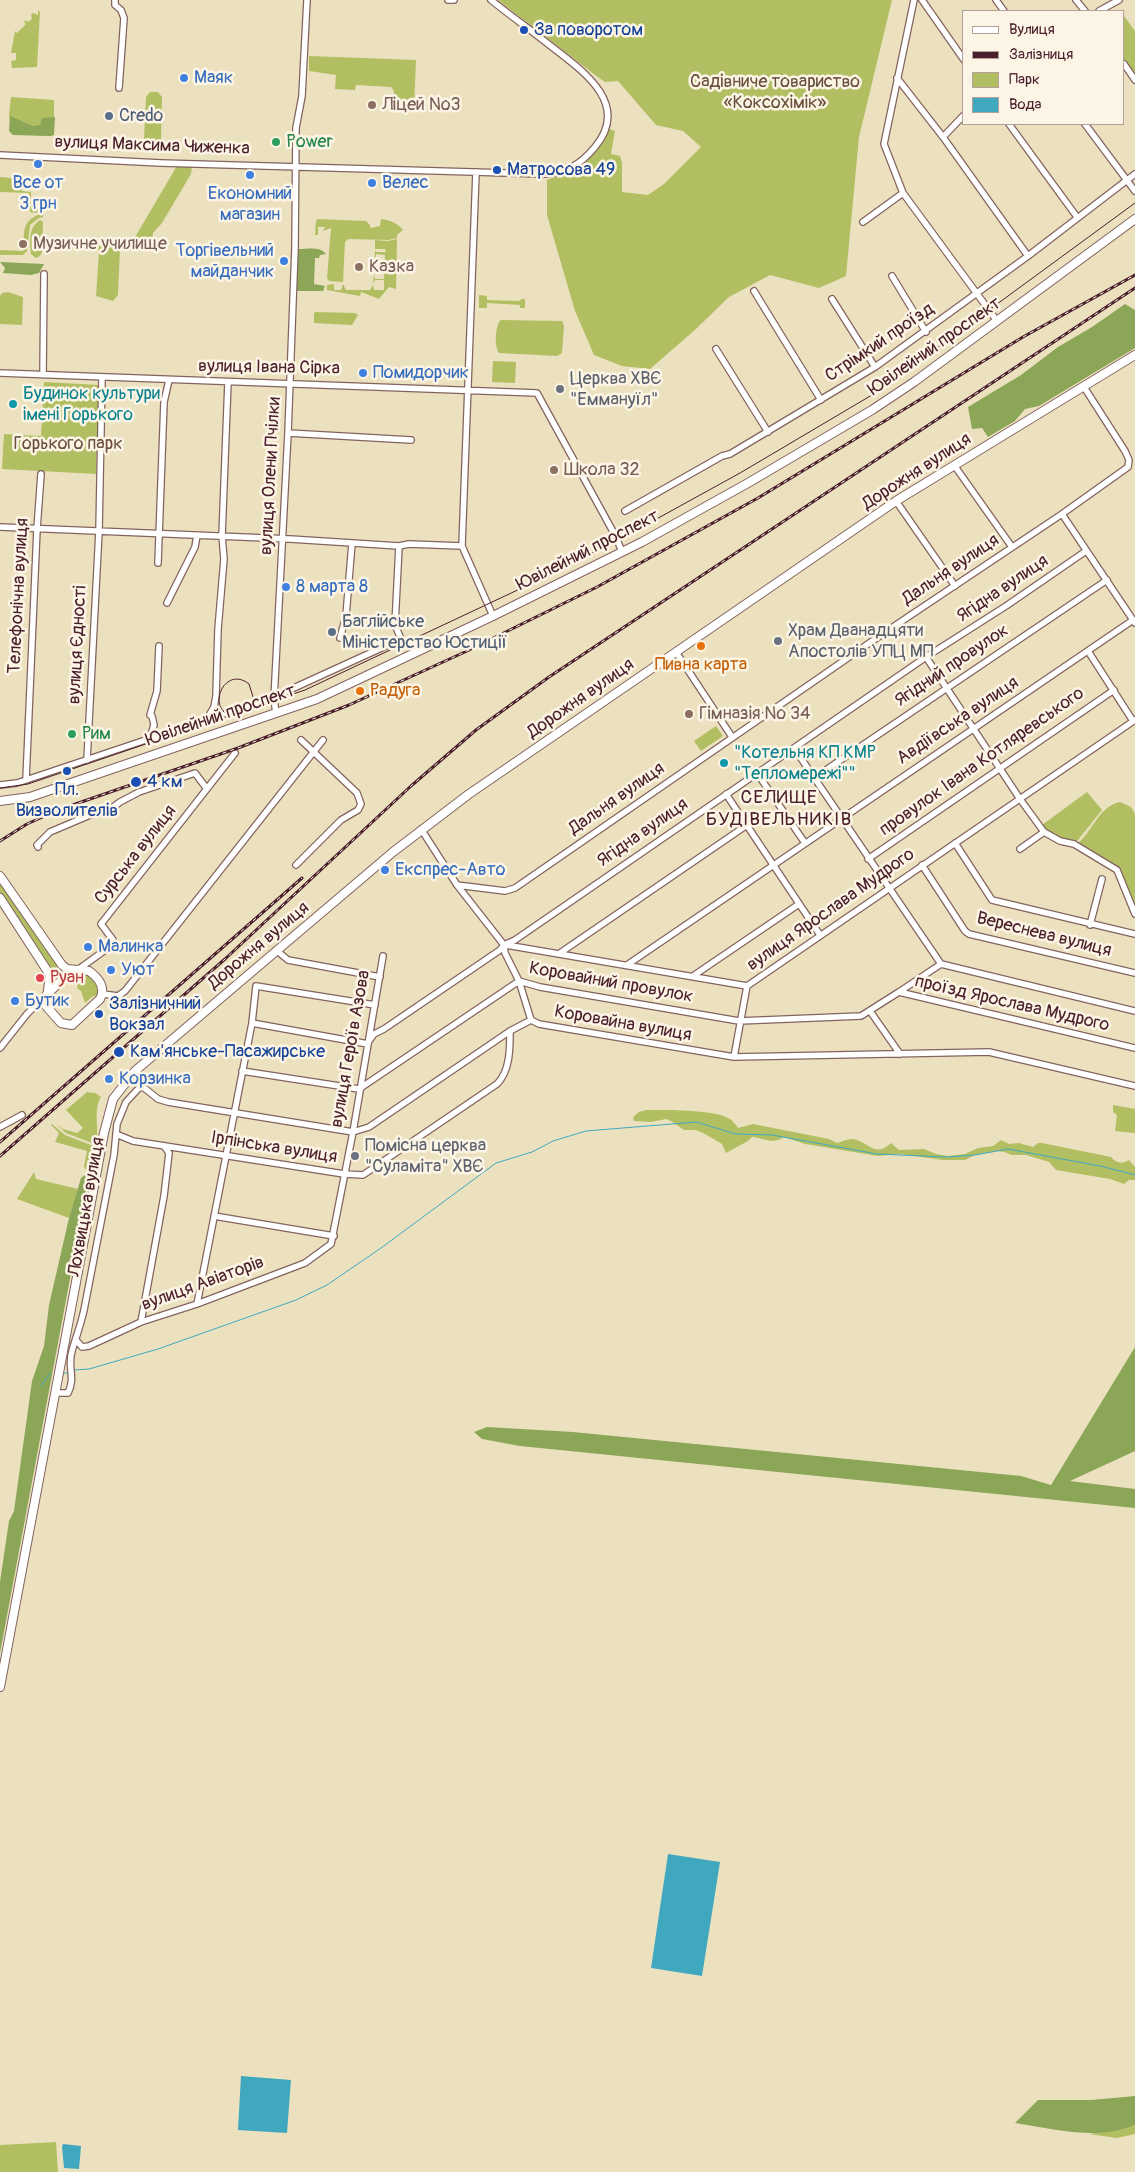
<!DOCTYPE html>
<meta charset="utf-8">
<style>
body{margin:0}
#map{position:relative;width:1135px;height:2172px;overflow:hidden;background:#ece1bf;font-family:Pangolin,sans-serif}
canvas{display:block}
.legend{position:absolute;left:962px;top:10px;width:162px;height:115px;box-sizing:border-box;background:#fcf5e5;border:1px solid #b59f9b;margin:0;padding:6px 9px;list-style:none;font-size:15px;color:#4a1f2b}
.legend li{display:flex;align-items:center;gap:10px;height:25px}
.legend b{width:25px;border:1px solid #b59f9b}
</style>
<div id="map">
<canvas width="1135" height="2172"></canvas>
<ul class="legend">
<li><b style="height:6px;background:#fff"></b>Вулиця</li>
<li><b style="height:6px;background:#4a1f2b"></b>Залізниця</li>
<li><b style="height:14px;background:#b1bf62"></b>Парк</li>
<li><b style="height:14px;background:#3fa8bf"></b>Вода</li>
</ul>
</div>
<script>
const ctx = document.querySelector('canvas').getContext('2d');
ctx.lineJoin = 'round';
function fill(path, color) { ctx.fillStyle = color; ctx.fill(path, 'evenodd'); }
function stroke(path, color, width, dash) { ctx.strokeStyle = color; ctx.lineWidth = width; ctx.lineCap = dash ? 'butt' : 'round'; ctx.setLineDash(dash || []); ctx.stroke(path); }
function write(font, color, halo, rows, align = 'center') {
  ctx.font = font + ' Pangolin,sans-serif'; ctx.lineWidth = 5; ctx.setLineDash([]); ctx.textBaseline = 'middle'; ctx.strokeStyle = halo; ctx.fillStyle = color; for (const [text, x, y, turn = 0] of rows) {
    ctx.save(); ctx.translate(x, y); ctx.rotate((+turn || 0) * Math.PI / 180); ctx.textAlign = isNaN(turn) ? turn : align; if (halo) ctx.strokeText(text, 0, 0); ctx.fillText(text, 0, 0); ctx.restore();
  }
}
const green = new Path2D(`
 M498,0H892L859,137L846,276L819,288L770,275L729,297L696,329L650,369L622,366L594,355L575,311L547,215V180C580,167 592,161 609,129L615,131L611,154L620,156L622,163V192L648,195L664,184L701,147L683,131L656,125L618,81L605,82L595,75Z
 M38,10L40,12L37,67L12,68L11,61L16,60V53H11L15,31L17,33L26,24L24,22L26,20L28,22L32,19L31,15L33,13L38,15Z
 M1124,16L1135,31V75L1124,60Z
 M309,56L416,60L414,106L394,105V91L391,87L356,85L355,90L335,89L336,75L309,71Z
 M150,92H158L162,97L161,140L157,144L148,143L144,139L146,97Z
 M11,97L54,100V135L50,136L11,134L9,115Z
 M178,164L192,166L191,174L162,223L153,233L151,244H131Z
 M0,177L21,179L22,191L31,192V204L43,206C42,212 35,214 30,212L29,193L0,192Z
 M44,213L43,217L39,218L30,225L27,251L23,255H0V250L23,251C25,231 20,220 44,213Z
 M318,219L366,221L370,225V228L380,226L381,219C390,220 397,223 403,230L397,235V238L388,240L348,239L345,242L343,282L329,281L327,278L331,228L323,231L325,227H318V235H315L316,221Z
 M40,220L43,222L42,252L40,256L36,258L31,254C30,240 28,228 40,220Z
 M397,239L396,289L389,287L379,299L361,292L360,296L327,290V285L334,284V290H341L343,284L346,290H370L373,285L374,290H384V280H375L373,284L374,274L375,279H384L385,255L376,254L375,267L384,269H375L374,273L375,250L376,252H386L385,249H375V240L388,241Z
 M99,246L116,247L120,249L118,295L113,301L96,296L99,251L97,248Z
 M8,292L23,297L22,325L0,324V296L2,293Z
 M479,295L487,296V300L520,301L521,299H525V308H520V305L487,303V308H479Z
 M316,312L355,313L358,315L352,325L314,323V313Z
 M501,320L562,321L564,326L562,353L557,356L499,353C494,346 495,325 501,320Z
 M493,361L516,362L515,383L492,382Z
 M44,382L99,385L96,474L2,469L4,434L41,436Z
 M716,726L723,736L701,751L694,741Z
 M1087,792L1102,810L1078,840L1074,843C1061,840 1048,837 1042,825Z
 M1120,802L1131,807L1135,814V911L1120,872L1077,844C1093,831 1099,806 1120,802Z
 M0,879L62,969L55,974L0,894Z
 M86,974L89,975L99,988L98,996H93L85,1003L81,991L77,988L79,976Z
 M87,1092L95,1093L101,1097C93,1109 99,1131 97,1145L66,1133L55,1123L63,1129L77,1133L83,1128L66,1110Z
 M1113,1105L1135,1109V1133L1115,1131L1117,1115L1113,1112Z
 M646,1110C666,1110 714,1109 730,1119C733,1121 736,1125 738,1128L753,1124L829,1139L837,1143C842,1142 846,1139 852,1139C869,1141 874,1159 891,1143L899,1150L924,1149L936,1154L948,1156L965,1154L978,1148L993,1146L1001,1140L1009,1144L1019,1143L1033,1147L1038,1143H1042L1111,1157C1117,1164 1122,1164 1129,1160L1135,1167V1180H1129L1124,1184L1110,1179L1056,1170L1049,1162L1026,1155H1011L1005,1152L996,1151L975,1155L965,1160H943L899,1154L878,1156L805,1144L784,1137C773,1145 764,1138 752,1137L748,1141L726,1153L722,1144L705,1134L696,1130H684L671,1121L666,1119L651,1122L634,1121L633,1117L639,1112Z
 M52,1124L65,1135L96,1147L90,1170H86L84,1166L87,1151L55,1142L59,1133L51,1125Z
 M34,1172L36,1179L78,1189L69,1218L17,1199Z
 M1135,2125V2134L1117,2138L1089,2134L1123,2129Z
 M56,2142L58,2172H0V2145Z`);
const forest = new Path2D(`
 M10,116L33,126L40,125L42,118L55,117L54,135L50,136L13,135L9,131Z
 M299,249C308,249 320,246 326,254L320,255L319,258H315L314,284L325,286L323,291H296L297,250Z
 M0,262L44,264L39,273L31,275L3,273L5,268Z
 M1125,304L1135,310V348L1039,406L1025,409L1015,421L988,437L982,428L972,429L968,407L1021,375L1058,347L1092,327Z
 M85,1175L89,1177L0,1653V1582L9,1521L14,1511L32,1381L44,1346L49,1305L69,1218L81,1178Z
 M1135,1347V1451L1070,1481L1135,1489V1508L520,1446L482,1439L474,1432L487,1427L573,1432L1021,1476L1051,1485Z
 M1135,2096V2125C1097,2141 1055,2129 1015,2123L1038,2100H1091Z`);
const water = new Path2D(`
 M668,1854L720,1862L702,1976L651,1968Z
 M241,2076L291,2080L287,2133L238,2130Z
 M63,2144L81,2146L79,2169L64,2168L62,2147Z`);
const stream = new Path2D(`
 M75,1370L89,1369L158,1349L296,1300L327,1285L381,1248L496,1163L532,1152L553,1141L586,1131L696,1122L736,1134L772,1135L877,1154L946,1157L975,1155L1008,1149L1100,1166L1135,1175
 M64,1373H68
 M41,1385L51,1373`);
const minor = new Path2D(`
 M115,0V5L121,10L124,18L119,88
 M448,0H454
 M922,0L964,60
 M996,0L1004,11
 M1076,0L1085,11
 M1099,11L1119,0
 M1124,64L1135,80
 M897,78L943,137L1028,256
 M1009,124L1077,217
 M1085,124L1135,191
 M943,137L964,115
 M0,155L161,163L542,174C564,175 582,163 595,147C631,104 583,71 552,47C532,31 511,16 491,0
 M476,172L462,546L493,616
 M903,193L884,144L914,0
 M863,222L903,193L997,321
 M892,276L926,332
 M754,291L821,400
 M832,299L875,367
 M716,349L768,432
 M0,373L537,393L616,537L622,552
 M43,375L44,274
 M288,433L411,440
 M954,465L1012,547
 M896,501L955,586
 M625,511L722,456L730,454L875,367L1028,256L1135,174
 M1062,514L1135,623
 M0,527L290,539L399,546L409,544L462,546
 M158,563L164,402L169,380
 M167,603L195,547L197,535
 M340,638L346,616L352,543
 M1088,651L1133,721
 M676,652L732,737
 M926,657L1020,799L1044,832L1060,841L1074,844L1117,870L1135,914
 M276,713L274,699L288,433L295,248L296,128L302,96L307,0
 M207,719L214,707L216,696L218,629L224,559L222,536L228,382
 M150,738L154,725L152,716L150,715L157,691L159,646
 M794,748L941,964L1135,1011
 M87,760L99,531L102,377
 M757,773L805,843
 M814,778L1107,580
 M26,780L37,529L41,474
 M0,785L17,783L47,773L274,697L401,639L395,625L399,546
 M726,794L820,935
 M421,829L457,885L504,945L505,953L519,981L531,1020
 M955,843L992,900L1135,934
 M38,847L37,845L50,832L90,815L108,811L120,802L139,792L195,773L207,789
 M1020,849L1044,832
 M868,859L1114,690
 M296,865L341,820L358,810L361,804L357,793L301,740
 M922,865L965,931L969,934L1135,973
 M457,885L505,891L515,888L881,635L1062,514L1128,467L1129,460L1125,451L1084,387
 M1090,925L1102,879
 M506,945L747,986L1135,720
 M276,950L288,960L380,977
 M560,953L747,825
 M627,965L1133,620
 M79,969L112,945L113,940L101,924L235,753
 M693,976L799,904
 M256,986L375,1005
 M899,992L941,964
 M103,994L118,996L125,991L323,740
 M870,1011L900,1054
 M252,1023L368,1044
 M369,1041L374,1034L384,1029L500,950L504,945L515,940L926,657L1006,606L1086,551
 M0,1048L27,1014L46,995
 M734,1057L747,986
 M135,1071L143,1087
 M242,1071L359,1089L519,981L540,987L739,1021L861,1016L899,992L1135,1048
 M143,1087L158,1099L168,1102L353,1132L369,1127L510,1031L531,1020L539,1024L734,1057L989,1052L1135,1086
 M0,1127L22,1115
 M116,1134L133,1141L344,1174L363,1175L497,1084C510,1071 510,1049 510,1031
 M214,1216L334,1236
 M197,1304L252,1023L256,986
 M141,1322L164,1196L169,1153L164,1146
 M76,1340L82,1347L89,1346L141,1322L197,1304L305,1263L331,1244L353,1132L383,956
 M55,1393H68C76,1377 67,1367 72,1351C76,1337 81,1324 84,1310L114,1155L117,1124L126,1102L139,1088L143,1087`);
const major = new Path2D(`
 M0,801L30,797L317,699L493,616L642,542L748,483L872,410L914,382L1135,219
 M0,876L62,965L67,969L89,971C99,978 106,988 100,999L72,1025L61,1023L46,1006L50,975L0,898
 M47,994L63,979L77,970
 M0,1687L104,1133L113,1099L135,1071L393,852L469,794L896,501L1135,355`);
const tram = new Path2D(`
 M234,717C204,711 224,664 249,684L254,700L249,711
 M0,788L28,784L305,690L524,587L622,538L740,473L877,392L1135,203`);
const rail = new Path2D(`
 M0,841L27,824L58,810L238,748L349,705L467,651L597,587L758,498L1023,337L1135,275
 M0,1142L302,878
 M0,1156L225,959L411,786L476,730L549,677L1135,288`);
const markers = [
 [524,30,5,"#1a4fb4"],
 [184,78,5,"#3f7fe0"],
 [372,105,5,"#8d6e63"],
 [109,116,5,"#5c6f8a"],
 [276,142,5,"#2e9e5b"],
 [38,164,5,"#3f7fe0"],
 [497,170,5,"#1a4fb4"],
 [250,175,5,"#3f7fe0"],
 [372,183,5,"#3f7fe0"],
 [23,244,5,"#8d6e63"],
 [284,261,5,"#3f7fe0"],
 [359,267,5,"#8d6e63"],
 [363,373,5,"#3f7fe0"],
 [560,389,5,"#6b7280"],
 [13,404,5,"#0f9aa8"],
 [554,470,5,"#8d6e63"],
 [286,587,5,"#3f7fe0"],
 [332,632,5,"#5c6f8a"],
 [778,641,5,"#6b7280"],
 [701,646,5,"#e8710a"],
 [360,691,5,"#e8710a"],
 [689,714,5,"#8d6e63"],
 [72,734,5,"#2e9e5b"],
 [724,763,5,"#0f9aa8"],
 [67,771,5,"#1a4fb4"],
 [136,782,6,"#1a4fb4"],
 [385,870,5,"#3f7fe0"],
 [88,947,5,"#3f7fe0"],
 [111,970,5,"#3f7fe0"],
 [40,978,5,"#e0444e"],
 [15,1001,5,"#3f7fe0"],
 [99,1014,5,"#1a4fb4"],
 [119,1052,6,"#1a4fb4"],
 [109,1079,5,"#3f7fe0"],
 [355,1156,5,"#6b7280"]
];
const transitNames = [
 ["За поворотом",534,30],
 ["Матросова 49",507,170],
 ["4 км",147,782],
 ["Пл.",67,790,"center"],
 ["Визволителів",67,811,"center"],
 ["Залізничний",109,1004],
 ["Вокзал",109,1025],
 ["Кам'янське-Пасажирське",130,1052]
];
const shopNames = [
 ["Маяк",194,78],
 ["Все от",38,183,"center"],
 ["3 грн",38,204,"center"],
 ["Велес",382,183],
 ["Економний",250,194,"center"],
 ["магазин",250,215,"center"],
 ["Торгівельний",274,251,"right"],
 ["майданчик",274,272,"right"],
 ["Помидорчик",373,373],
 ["8 марта 8",296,587],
 ["Експрес-Авто",395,870],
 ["Малинка",98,947],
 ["Уют",121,970],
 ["Бутик",25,1001],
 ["Корзинка",119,1079]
];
const parkNames = [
 ["Садівниче товариство",775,82],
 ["«Коксохімік»",775,103],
 ["Горького парк",68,444]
];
const educationNames = [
 ["Ліцей №3",382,105],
 ["Музичне училище",33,244],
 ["Казка",369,267],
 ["Школа 32",564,470],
 ["Гімназія № 34",699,714]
];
const serviceNames = [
 ["Credo",119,116],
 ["Баглійське",342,622],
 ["Міністерство Юстиції",342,643]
];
const leisureNames = [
 ["Power",286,142],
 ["Рим",82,734]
];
const streetNames = [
 ["вулиця Максима Чиженка",152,146,2],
 ["Стрімкий проїзд",880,343,-34],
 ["Ювілейний проспект",935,347,-35],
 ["вулиця Івана Сірка",269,368,1],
 ["Дорожня вулиця",917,472,-33],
 ["вулиця Олени Пчілки",271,476,-87],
 ["Ювілейний проспект",588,551,-27],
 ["Дальня вулиця",951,570,-34],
 ["Ягідна вулиця",1003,589,-34],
 ["Телефонічна вулиця",19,596,-87],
 ["вулиця Єдності",78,645,-87],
 ["Ягідний провулок",952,666,-34],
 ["Дорожня вулиця",581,699,-35],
 ["Ювілейний проспект",221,716,-19],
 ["Авдіївська вулиця",958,721,-34],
 ["провулок Івана Котляревського",982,762,-35],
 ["Дальня вулиця",617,799,-35],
 ["Ягідна вулиця",643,833,-35],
 ["Сурська вулиця",136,855,-52],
 ["вулиця Ярослава Мудрого",831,910,-35],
 ["Вереснева вулиця",1044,935,14],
 ["Дорожня вулиця",259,946,-40],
 ["Коровайний провулок",611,983,10],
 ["проїзд Ярослава Мудрого",1012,1004,13],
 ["Коровайна вулиця",623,1024,10],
 ["вулиця Героїв Азова",351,1049,-80],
 ["Ірпінська вулиця",274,1148,9],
 ["Лохвицька вулиця",87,1207,-80],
 ["вулиця Авіаторів",203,1284,-20]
];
const worshipNames = [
 ["Церква ХВЄ",570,379],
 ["\"Еммануїл\"",570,400],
 ["Храм Дванадцяти",788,631],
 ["Апостолів УПЦ МП",788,652],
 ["Помісна церква",365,1146],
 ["\"Суламіта\" ХВЄ",365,1167]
];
const cultureNames = [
 ["Будинок культури",23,394],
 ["імені Горького",23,415],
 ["\"Котельня КП КМР",734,753],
 ["\"Тепломережi\"\"",734,774]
];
const foodNames = [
 ["Пивна карта",701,665],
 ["Радуга",370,691,"left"]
];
const healthNames = [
 ["Руан",50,978]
];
const neighbourhoodNames = [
 ["СЕЛИЩЕ",779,798],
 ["БУДІВЕЛЬНИКІВ",779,820]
];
fill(green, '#b1bf62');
fill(forest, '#8ca658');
fill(water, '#3fa8bf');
stroke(stream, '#3fa8bf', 1);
stroke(minor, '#83635f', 8);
stroke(major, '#83635f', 10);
stroke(minor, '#fff', 5.5);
stroke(major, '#fff', 8);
stroke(tram, '#4a1f2b', 1);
stroke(rail, '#4a1f2b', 3);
stroke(rail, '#fcf5e5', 1, [4]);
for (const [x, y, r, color] of markers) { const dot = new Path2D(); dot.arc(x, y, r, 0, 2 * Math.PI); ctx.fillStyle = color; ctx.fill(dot); stroke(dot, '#fcf5e5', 2); }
write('18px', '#164399', '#fcf5e5', transitNames, 'left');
write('18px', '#366cbe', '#fcf5e5', shopNames, 'left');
write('18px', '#694f3c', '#fcf5e5', parkNames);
write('18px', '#785e54', '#fcf5e5', educationNames, 'left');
write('18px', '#4e5e75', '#fcf5e5', serviceNames, 'left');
write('18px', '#27864d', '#fcf5e5', leisureNames, 'left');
write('18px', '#4a1f2b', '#fcf5e5', streetNames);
write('18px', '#5b616d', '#fcf5e5', worshipNames, 'left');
write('18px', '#0d838f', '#fcf5e5', cultureNames, 'left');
write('18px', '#c56008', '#fcf5e5', foodNames);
write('18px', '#be3a42', '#fcf5e5', healthNames, 'left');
ctx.letterSpacing = '1px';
write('19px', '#4a1f2b', '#fcf5e5', neighbourhoodNames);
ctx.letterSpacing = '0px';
</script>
